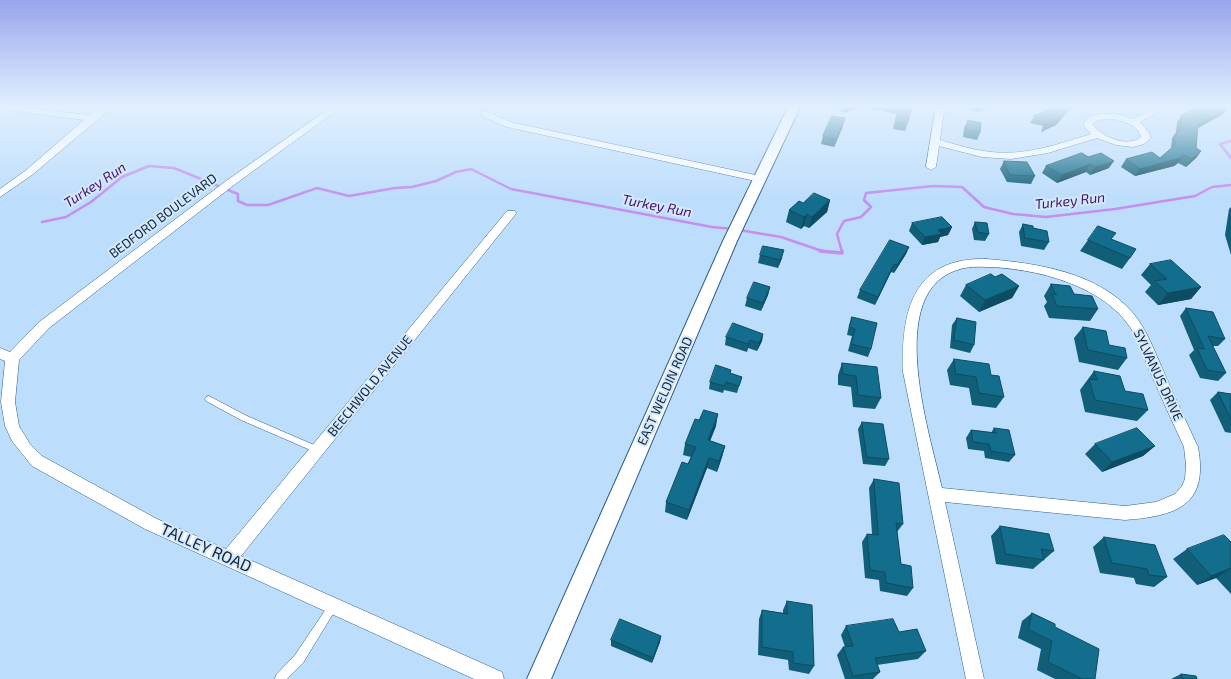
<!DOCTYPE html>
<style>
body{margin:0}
canvas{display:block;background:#bdddfc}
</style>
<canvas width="1231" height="679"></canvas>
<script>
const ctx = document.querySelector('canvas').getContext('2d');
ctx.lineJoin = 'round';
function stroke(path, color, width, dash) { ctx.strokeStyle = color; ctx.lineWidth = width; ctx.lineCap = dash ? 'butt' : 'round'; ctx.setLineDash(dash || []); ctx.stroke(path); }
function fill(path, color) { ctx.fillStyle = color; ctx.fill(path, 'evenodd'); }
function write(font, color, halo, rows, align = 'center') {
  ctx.font = font + ' "Exo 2",sans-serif'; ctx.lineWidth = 4; ctx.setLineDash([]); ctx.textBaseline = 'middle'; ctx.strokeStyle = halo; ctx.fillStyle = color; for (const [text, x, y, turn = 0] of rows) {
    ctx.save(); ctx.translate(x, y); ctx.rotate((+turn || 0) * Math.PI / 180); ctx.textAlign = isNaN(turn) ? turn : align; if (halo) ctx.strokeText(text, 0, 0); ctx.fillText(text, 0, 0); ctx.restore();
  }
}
const streamFar1 = new Path2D(`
 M1231,141L1220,144L1231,158
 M42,222L66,217L91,202L122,177L149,166L174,168L238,194V201L247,205H268L317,188L349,196L395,188L412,187L436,181L456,172L471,169L511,189L712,227L733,229
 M739,230L781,237L825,252
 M842,252L837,234L844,221L861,217L871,207L864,200L866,193L933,186L962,187L984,207L1013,214L1046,217L1115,209L1195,196L1212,187L1231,185`);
const stream = new Path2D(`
 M820,251L842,253V251`);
const service = new Path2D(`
 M209,396L247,416L321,448L322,450L321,452L318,453L315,452L241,420L206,401L205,399L206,397Z
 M333,601L336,603L338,606L336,609L303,663L287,679H275L276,675L295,655L330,603Z`);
const minor = new Path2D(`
 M0,105L90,115L105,105H115L32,175L0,197V189L25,171L84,120L0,109Z
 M334,105H344L234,185L49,328L19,360L15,402L19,426L30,444L42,456L157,519L226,549L507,211H515L516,213L515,215L241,556L502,672L504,679H474L145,529L32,466L12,441L5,426L1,402L5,361L0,359V348L10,352L39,322L226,181Z
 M936,105H945L940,140C957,145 973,150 991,152C1025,156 1059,144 1091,134L1083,125L1087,118C1102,111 1117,113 1133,119L1160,105H1171L1140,122L1149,133L1151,138L1144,144L1133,147L1116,145L1097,138L1048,153L1011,159L982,157L939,146L936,167L931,170L926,167ZM1112,119C1124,121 1138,125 1141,137C1127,148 1102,137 1093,125L1094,122L1099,120Z
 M485,111L510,122L760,176L765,179L760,182L507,127L482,116V112Z
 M986,259C1036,263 1098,272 1133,313C1147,330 1154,350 1163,370C1174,396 1186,421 1198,447C1209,506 1176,516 1125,520L945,502L984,679H966L903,372C901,311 913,257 986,259ZM971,267C1023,265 1099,281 1130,327C1139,340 1143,355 1149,369C1160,395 1172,421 1184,447L1186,465L1185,479L1182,486L1175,494L1156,502L1125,506L942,488C930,433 878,277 971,267Z`);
const tertiary = new Path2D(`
 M789,105H801L737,241L551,679H527L723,241Z`);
const wall = new Path2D(`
 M832,105H863L862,107L844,113Z
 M870,105H913L905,131L893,129L897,114L869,108Z
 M972,105H987L985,110L981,109L980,112L970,110Z
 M1058,105H1073L1056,125L1041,132L1043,126L1030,123L1034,116Z
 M1223,114L1197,128L1196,148L1201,151L1196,158L1186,167L1178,163L1174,166L1135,176L1121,167L1126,159L1160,158L1171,149L1172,138L1176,132L1177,122L1182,115Z
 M968,120L980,133L977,140L963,137L964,128Z
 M843,126L834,147L821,144L823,136Z
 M1082,153L1109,168L1090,175L1086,172L1057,183L1042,173L1046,166Z
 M1004,161L1035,176L1031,184L1007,182L1000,169Z
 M830,200L827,212L809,228L804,226L801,229L786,222L789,210L803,203Z
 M1231,207V255L1225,235L1229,209Z
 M975,222L989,234L985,241L974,240L972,229Z
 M912,223L952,227L948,235L940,237L938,242L922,245L909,231Z
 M1023,224L1033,228L1049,242L1044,250L1021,246L1019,232Z
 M1111,239L1130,258L1122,269L1080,251L1088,240Z
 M909,247L906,254L894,273L891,272L875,305L857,298L860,290Z
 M760,255L782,258L778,268L758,263Z
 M1150,264L1201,287L1191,299L1158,305L1145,292L1151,285L1141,275Z
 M995,277L1019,286L1012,298L979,312L960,296L966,285Z
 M1051,284L1074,294L1098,309L1090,321L1049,318L1044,306L1047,302L1044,296Z
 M770,287L768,295L761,311L745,306L747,298Z
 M1186,308L1225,339L1218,346H1213L1226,373L1218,381L1200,378L1189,355L1194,350L1180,316Z
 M852,317L871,349L868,357L848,351L852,336L847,335L849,325Z
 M957,318L974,345L970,353L950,348L952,325Z
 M1083,327L1109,345L1127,358L1118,370L1079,362L1074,338Z
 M763,334L762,341L757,351L748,348L747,352L725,345L726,337Z
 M954,359L991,375L1004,397L996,408L972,405L969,388L950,385L947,370Z
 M842,363L881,398L875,409L853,407L851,387L838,385V375Z
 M731,370L730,374L742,377L737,393L724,390L723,393L709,389L710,382Z
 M1094,371L1125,391L1148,410L1137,421L1085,412L1080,390Z
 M1218,392L1231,394V433L1225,432L1210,400Z
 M862,422L889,459L885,466L863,464L858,429Z
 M716,426L710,441L725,446L722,457L717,472L707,468L687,520L665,512L666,502L688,464L691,457L683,455L685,444Z
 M994,428L1015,455L1009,462L985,458L984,451L968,449L966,438L971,430L991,433Z
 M1095,444L1155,446L1143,456L1102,472L1085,454Z
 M874,479L903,524L897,532L901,564L913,588L907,596L880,591L879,580L865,578L862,542L867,534H872L869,488Z
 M1000,526L1054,551L1033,569L996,564L991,536Z
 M1104,537L1167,577L1154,587L1136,584L1134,578L1100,573L1093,547Z
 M1231,542V594L1216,578L1197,585L1173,559L1187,549Z
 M787,601L814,666L809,674L789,670L788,660L758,655L759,619L762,610L783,613V610Z
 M1032,613L1055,627L1095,679H1055L1037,670L1041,649L1018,638L1022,621Z
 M846,626L899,632L926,651L918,659L877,665L880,672L873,679H845L837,655L843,647H845L841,635Z
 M661,636L660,642L652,663L611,646V640Z
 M1181,674L1197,679H1171Z`);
const shadedWall = new Path2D(`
 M846,105H863L862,107L844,113Z
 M1070,105H1073L1056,125L1041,132L1045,125Z
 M1229,106L1223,114L1193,131L1198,124Z
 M845,118L843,126L834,147L836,139Z
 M1201,151L1196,158L1186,167L1192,159Z
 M1183,155L1178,163L1174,166L1135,176L1140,169Z
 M1114,161L1109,168L1090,175L1095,167Z
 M1090,164L1086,172L1057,183L1062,175Z
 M830,200L827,212L809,228L812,217Z
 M807,214L804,226L801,229L804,217Z
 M952,227L948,235L940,237L938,242L922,245L925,237L938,230Z
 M909,247L906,254L894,273L897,265Z
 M784,250L782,258L778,268L780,260Z
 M894,264L891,272L875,305L878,297Z
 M1019,286L1012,298L979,312L985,300Z
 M770,287L768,295L761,311L763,303Z
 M1201,287L1191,299L1158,305L1168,293Z
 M763,334L762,341L757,351L759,343Z
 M750,340L747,352L748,344Z
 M718,414L716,426L706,451L708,440Z
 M725,446L722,457L717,472L719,461Z
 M1155,446L1143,456L1102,472L1112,462Z
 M709,458L707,468L687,520L689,510Z
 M1231,568L1216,578L1197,585L1211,576Z
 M661,636L660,642L652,663L653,658Z`);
const building = new Path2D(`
 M885,105H913L907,124L895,122L899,107Z
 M1058,105H1070L1060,117L1045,125L1046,119L1034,116Z
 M1201,105H1224L1229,106L1198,124L1196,148L1201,151L1192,159L1183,155L1180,158L1140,169L1126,159L1152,152L1160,158L1175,145L1177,130L1180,131L1182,115Z
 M832,116L845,118L836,139L823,136Z
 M968,120L981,123L980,133L966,130Z
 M1082,153L1088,157L1101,153L1114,161L1095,167L1090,164L1062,175L1046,166Z
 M1004,161L1027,162L1035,176L1010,175Z
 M814,193L830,200L812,217L807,214L804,217L789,210L799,201L803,203Z
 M942,217L952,227L938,230L942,234L925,237L912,223Z
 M975,222L987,223L989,234L978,232Z
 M1023,224L1033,226V228L1047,231L1049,242L1025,238Z
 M1098,226L1116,233L1111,239L1136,249L1130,258L1088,240Z
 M890,240L909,247L897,265L894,264L878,297L860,290Z
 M763,246L784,250L780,260L760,255Z
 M1171,260L1201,287L1168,293L1154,281L1167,279L1150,264Z
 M991,274L995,277L1002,274L1019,286L985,300L966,285Z
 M754,282L770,287L763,303L747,298Z
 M1051,284L1070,286L1074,294L1092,296L1098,309L1057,306L1052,294L1056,295Z
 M1186,308L1213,312L1225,339L1208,336L1226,373L1207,370L1197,348L1204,349Z
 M852,317L877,323L871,349L851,344L855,329L850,327Z
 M957,318L976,322L974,345L954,340Z
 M733,323L763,334L759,343L750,340L748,344L726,337Z
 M1083,327L1106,331L1109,345L1125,348L1127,358L1088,350Z
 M954,359L989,364L991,375L999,376L1004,397L979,393L976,377L956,374Z
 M842,363L877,367L881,398L858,395L856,376L843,374Z
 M716,365L731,370L730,373L742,377L739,386L726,382L724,386L710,382Z
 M1094,371L1120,376L1125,391L1143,394L1148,410L1095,400L1089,379L1097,380Z
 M1218,392L1231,394V419Z
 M704,410L718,414L708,440L725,446L719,461L709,458L689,510L666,502L682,462L688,464L696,447L685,444L695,419L699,420Z
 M862,422L883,424L889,459L867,457Z
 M994,428L1009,430L1015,455L991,451L989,444L973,442L971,430L996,433Z
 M1137,428L1155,446L1112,462L1095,444Z
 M874,479L899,483L903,524L896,523L901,564L911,566L913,588L886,583L885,572L870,570L867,534L878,535Z
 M1000,526L1049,534L1054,551L1041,549L1044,560L1006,554Z
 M1224,535L1231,542V569V568L1211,576L1187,549Z
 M1104,537L1155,545L1167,577L1149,575L1147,569L1112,563Z
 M787,601L812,605L814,666L793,663V652L762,647V610L787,614Z
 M1032,613L1055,624V627L1099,649L1095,679H1082L1048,662L1052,641L1029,630Z
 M620,619L661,636L653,658L611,640Z
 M893,619L899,632L917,629L926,651L875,658L880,672L853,676L843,647L853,646L846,626Z
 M1181,674L1196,676L1197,679H1183Z`);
const streetNames = [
 ["BEDFORD BOULEVARD",163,216,-37],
 ["SYLVANUS DRIVE",1158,375,65],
 ["BEECHWOLD AVENUE",370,386,-51],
 ["EAST WELDIN ROAD",665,391,-66]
];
const waterNames = [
 ["Turkey Run",95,185,-33],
 ["Turkey Run",1070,201,-6],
 ["Turkey Run",657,206,11]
];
const nearStreetnames = [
 ["TALLEY ROAD",206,548,24]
];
stroke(streamFar1, '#c38ff1', 2.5);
stroke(stream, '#c38ff1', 3.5);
stroke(service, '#2c5f8c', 1);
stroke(minor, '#2c5f8c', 1);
stroke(tertiary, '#2c5f8c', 2);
fill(service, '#fff');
fill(minor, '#fff');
fill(tertiary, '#fff');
fill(wall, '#105e78');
fill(shadedWall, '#0d4c62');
fill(building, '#136d8c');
stroke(building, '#0d4c62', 1);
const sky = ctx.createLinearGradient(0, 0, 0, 200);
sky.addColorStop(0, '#99a5ec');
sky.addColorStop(0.53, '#e1f0fe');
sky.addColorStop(1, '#e1f0fe00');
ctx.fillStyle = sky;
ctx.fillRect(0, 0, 1231, 200);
write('13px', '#102539', '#d3e8fd', streetNames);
write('italic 14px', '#471269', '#d3e8fd', waterNames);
write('16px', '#102539', '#d3e8fd', nearStreetnames);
</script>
